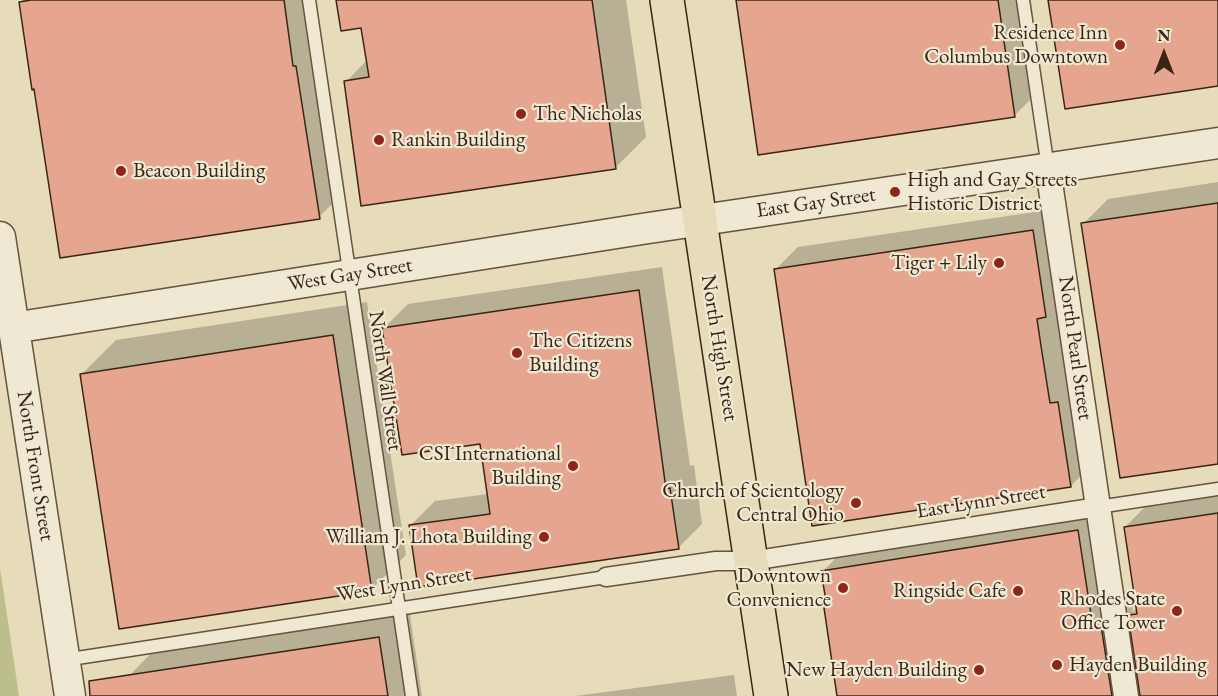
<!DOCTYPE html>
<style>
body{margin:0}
#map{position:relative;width:1218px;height:696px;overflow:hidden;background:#e6dcb9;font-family:"EB Garamond",serif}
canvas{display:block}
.north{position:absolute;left:1134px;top:24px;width:60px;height:60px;-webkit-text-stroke:4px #efe8d2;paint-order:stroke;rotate:0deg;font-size:16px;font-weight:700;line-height:24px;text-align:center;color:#3a2416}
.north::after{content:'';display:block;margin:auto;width:21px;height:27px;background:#3a2416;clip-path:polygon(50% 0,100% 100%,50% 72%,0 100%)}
</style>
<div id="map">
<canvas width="1218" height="696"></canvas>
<div class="north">N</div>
</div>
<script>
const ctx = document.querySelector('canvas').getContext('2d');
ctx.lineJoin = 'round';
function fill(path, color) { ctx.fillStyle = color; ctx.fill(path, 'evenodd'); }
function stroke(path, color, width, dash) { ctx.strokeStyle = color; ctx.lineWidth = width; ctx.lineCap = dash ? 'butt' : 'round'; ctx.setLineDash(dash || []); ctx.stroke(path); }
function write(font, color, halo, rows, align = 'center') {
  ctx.font = font + ' "EB Garamond",serif'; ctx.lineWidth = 4.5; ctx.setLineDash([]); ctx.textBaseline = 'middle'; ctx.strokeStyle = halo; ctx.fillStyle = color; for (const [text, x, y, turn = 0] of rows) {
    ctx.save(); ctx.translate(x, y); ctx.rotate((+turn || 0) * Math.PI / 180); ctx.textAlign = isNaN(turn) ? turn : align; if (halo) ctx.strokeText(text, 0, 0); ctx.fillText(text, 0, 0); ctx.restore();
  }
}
const green = new Path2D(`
 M0,568L19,696H0Z`);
const shadow = new Path2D(`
 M23,0H307L340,196L319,217L20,2Z
 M338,0H626L646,137L616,167L346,82L367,60L362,26Z
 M738,0H1024L1038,92L1015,115Z
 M1218,182V463L1083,224L1108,199Z
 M1055,209L1093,463L1071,486L776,269L798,247Z
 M662,267L690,466L694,465L702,524L678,548L410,526L435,501L488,494L482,442L384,328L408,304Z
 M367,302L406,555L372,589L81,375L116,340Z
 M1218,488V696H839L828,606L822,572L852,542L1107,501L1122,592L1130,590L1133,612L1137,608L1125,527L1155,497Z
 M409,608L422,696H131L128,677L158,646Z
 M734,675L737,696H575Z`);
const building = new Path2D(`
 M31,0H284L293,66H296L320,219L60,258L34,89L32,90L19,2Z
 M336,0H592L616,169L361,206L344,81L369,77L361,28L341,31Z
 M736,0H998L1015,117L758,155Z
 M1048,0H1218V86L1065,109Z
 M1218,203V464L1120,478L1081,223Z
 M1033,230L1046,317L1037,319L1041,346L1050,403L1058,402L1071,487L812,526L774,269Z
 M639,290L666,489L670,488L679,549L418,587L409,525L490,514L480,444L402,455L382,328Z
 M333,335L372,591L119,629L80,374Z
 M1218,513V696H1140L1128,615L1137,614L1124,527Z
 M1078,530L1092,621L1100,619L1112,696H837L824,608L827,607L821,571Z
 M379,637L388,696H90L89,681Z`);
const service = new Path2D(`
 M309,0L412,696
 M1023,0L1048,168
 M1098,507L1218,489
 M64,660L606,577`);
const pedestrian = new Path2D(`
 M606,577L716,561H751L1098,507`);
const minor = new Path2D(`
 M1048,169L1126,696`);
const tertiary = new Path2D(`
 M0,237L70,696
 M13,328L642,229L1218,143`);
const primary = new Path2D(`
 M667,0L771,696`);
const markers = [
 [1120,45,6,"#8f2418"],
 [521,114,6,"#8f2418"],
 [379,140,6,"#8f2418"],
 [121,171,6,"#8f2418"],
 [895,192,6,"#8f2418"],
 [999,263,6,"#8f2418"],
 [517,353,6,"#8f2418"],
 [573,466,6,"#8f2418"],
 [856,503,6,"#8f2418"],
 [544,537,6,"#8f2418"],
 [843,588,6,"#8f2418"],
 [1018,591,6,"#8f2418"],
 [1177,611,6,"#8f2418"],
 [1057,665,6,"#8f2418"],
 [979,670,6,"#8f2418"]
];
const poiNames = [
 ["Residence Inn",1108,33],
 ["Columbus Downtown",1108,57],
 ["The Nicholas",533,114,"left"],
 ["Rankin Building",391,140,"left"],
 ["Beacon Building",133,171,"left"],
 ["High and Gay Streets",907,180,"left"],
 ["Historic District",907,204,"left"],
 ["Tiger + Lily",987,263],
 ["The Citizens",529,341,"left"],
 ["Building",529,365,"left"],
 ["CSI International",561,454],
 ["Building",561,478],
 ["Church of Scientology",844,491],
 ["Central Ohio",844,515],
 ["William J. Lhota Building",532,537],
 ["Downtown",831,576],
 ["Convenience",831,600],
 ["Ringside Cafe",1006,591],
 ["Rhodes State",1165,599],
 ["Office Tower",1165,623],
 ["Hayden Building",1069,665,"left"],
 ["New Hayden Building",967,670]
];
const streetNames = [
 ["East Gay Street",816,203,-8],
 ["West Gay Street",350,275,-9],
 ["North High Street",719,348,81],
 ["North Pearl Street",1075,348,82],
 ["North Wall Street",385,381,82],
 ["North Front Street",35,466,81],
 ["East Lynn Street",981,502,-9],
 ["West Lynn Street",404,585,-9]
];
fill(green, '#bcbe8b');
fill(shadow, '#0003');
fill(building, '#e5a58e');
stroke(building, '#3a2416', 1.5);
stroke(service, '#65523f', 15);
stroke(pedestrian, '#65523f', 21);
stroke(minor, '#65523f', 27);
stroke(tertiary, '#65523f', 33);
stroke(primary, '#3a2416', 36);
stroke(service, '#efe8d2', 12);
stroke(pedestrian, '#efe8d2', 18);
stroke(minor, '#efe8d2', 24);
stroke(tertiary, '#efe8d2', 30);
stroke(primary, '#e6dcb9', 33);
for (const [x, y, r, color] of markers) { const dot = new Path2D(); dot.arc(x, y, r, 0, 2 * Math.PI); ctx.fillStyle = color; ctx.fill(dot); stroke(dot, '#efe8d2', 2); }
write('21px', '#3a2416', '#efe8d2', poiNames, 'right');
write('21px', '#3a2416', '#efe8d2', streetNames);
</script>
